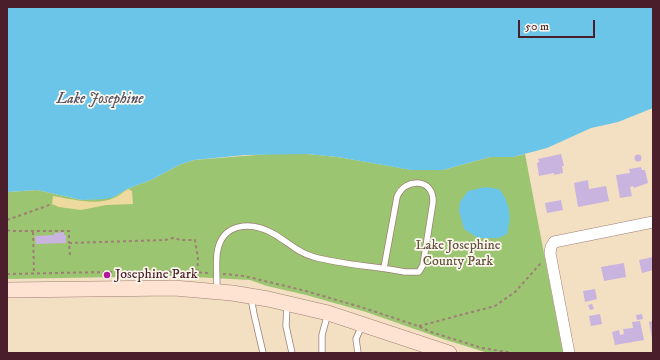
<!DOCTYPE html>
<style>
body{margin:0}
#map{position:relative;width:660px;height:360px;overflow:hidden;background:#f3dfc2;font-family:"IM FELL DW Pica",serif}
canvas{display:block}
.frame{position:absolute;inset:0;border:8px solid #4a1f2b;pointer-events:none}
.scale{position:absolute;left:518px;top:20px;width:77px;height:18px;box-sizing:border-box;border:2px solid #4a1f2b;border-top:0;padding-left:5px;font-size:12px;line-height:14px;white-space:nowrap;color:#4a1f2b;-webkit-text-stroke:3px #fbf7ec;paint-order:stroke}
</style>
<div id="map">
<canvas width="660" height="360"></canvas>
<div class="frame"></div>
<div class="scale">50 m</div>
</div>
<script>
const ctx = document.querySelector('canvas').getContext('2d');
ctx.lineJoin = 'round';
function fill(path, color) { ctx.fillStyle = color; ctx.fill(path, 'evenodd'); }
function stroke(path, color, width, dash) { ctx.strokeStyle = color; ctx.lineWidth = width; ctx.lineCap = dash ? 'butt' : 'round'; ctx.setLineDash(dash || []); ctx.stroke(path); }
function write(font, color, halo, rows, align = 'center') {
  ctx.font = font + ' "IM FELL DW Pica",serif'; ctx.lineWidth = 3.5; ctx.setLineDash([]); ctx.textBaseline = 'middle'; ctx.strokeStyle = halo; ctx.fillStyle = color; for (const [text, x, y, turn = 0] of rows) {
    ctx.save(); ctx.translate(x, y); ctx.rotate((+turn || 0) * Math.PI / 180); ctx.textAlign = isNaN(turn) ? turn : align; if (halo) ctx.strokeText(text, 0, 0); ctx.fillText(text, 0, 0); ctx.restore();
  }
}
const green = new Path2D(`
 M281,153L307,154L338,157L412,170H443L490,157H513L525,154L563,353H488L443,339L366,312L306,295L267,286L250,280L173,276L7,279V192L37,190L82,200L114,197L127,189L151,180L179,165L194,160Z`);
const sand = new Path2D(`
 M128,189L132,191L133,204L106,205L81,210L59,207L52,204L53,196C71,199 97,206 114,198C119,196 123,192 128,189Z`);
const water = new Path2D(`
 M7,7H653V108L618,122L591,128L547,148L513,157H490L443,170H411L338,157L307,154L245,155L194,160L179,165L151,180L127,189L114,197L106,199L82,200L37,190L7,192Z
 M485,187L499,189C510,202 512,218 507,234L499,238H478L464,229L459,211L460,202L468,191Z`);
const building = new Path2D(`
 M561,154L564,166H562L563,173L554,175V173L539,176L537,163L539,162L538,159Z
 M634.5 158a3.5 3.5 0 1 1 7 0a3.5 3.5 0 1 1-7 0Z
 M641,167L642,170H645L648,183L634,188L633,186L630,187L632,196L620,198L616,175L630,173L629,169Z
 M588,180L589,189L606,186L609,201L578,207L574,183Z
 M561,200L563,210L547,213L545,203Z
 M64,232V235H66V243L36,244L35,236L54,235V233Z
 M653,257V270L642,273L639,260Z
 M624,263L626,277L604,281L601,267Z
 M595,289L597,299L585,302L583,291Z
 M592,304L594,309L590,310L588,305Z
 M600,314L602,324L591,326L589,316Z
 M642,314L643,319L637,320L636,315Z
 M640,321L644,340L615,345L612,332L619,330L620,335L624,334L623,329L633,328L632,322Z
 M653,321V337L652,338L649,322Z`);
const path = new Path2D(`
 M7,220L52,204
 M7,230L11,231H69V243
 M33,232L34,274
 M70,255L69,243L165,240L173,238L181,240H195L198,258L197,277
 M7,274L157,271L209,273
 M223,274L244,276L302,290L361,307L418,326L431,332L482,348L513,353
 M419,326L495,306L515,292L541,263`);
const service = new Path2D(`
 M217,290C217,278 216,266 217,254C221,222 251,221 274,234C288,242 298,253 314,257C343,265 375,266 405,272H419L423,265L433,202C434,178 405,177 397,197L384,268
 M251,298L254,314L263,353
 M287,304L286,326L292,353
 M322,353V335L328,313
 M358,353L356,339L362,325`);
const minor = new Path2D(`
 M569,353L550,253L551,247L554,242L653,222`);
const secondary = new Path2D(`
 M7,290L174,288L232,293L268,299L328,313L449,353`);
const markers = [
 [107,275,4,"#b5179e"]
];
const parkNames = [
 ["Lake Josephine",458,246],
 ["County Park",458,262]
];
const poiNames = [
 ["Josephine Park",115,275]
];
const waterNames = [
 ["Lake Josephine",100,100]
];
fill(green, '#9cc571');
fill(sand, '#eeda9e');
fill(water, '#6ac5e8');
fill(building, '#c9b4e0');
stroke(service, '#9e7f76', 7);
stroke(minor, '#9e7f76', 12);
stroke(secondary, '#9e7f76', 16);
stroke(path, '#9e7f76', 2, [3, 3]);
stroke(service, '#fff', 5.5);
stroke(minor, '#fff', 11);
stroke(secondary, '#fee3d2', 15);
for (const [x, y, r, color] of markers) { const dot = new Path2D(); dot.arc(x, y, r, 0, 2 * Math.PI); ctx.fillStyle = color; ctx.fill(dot); stroke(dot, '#fbf7ec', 1.5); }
write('14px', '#635140', '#fbf7ec', parkNames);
write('14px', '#4a1f2b', '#fbf7ec', poiNames, 'left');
write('italic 15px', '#545164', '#fbf7ec', waterNames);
</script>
